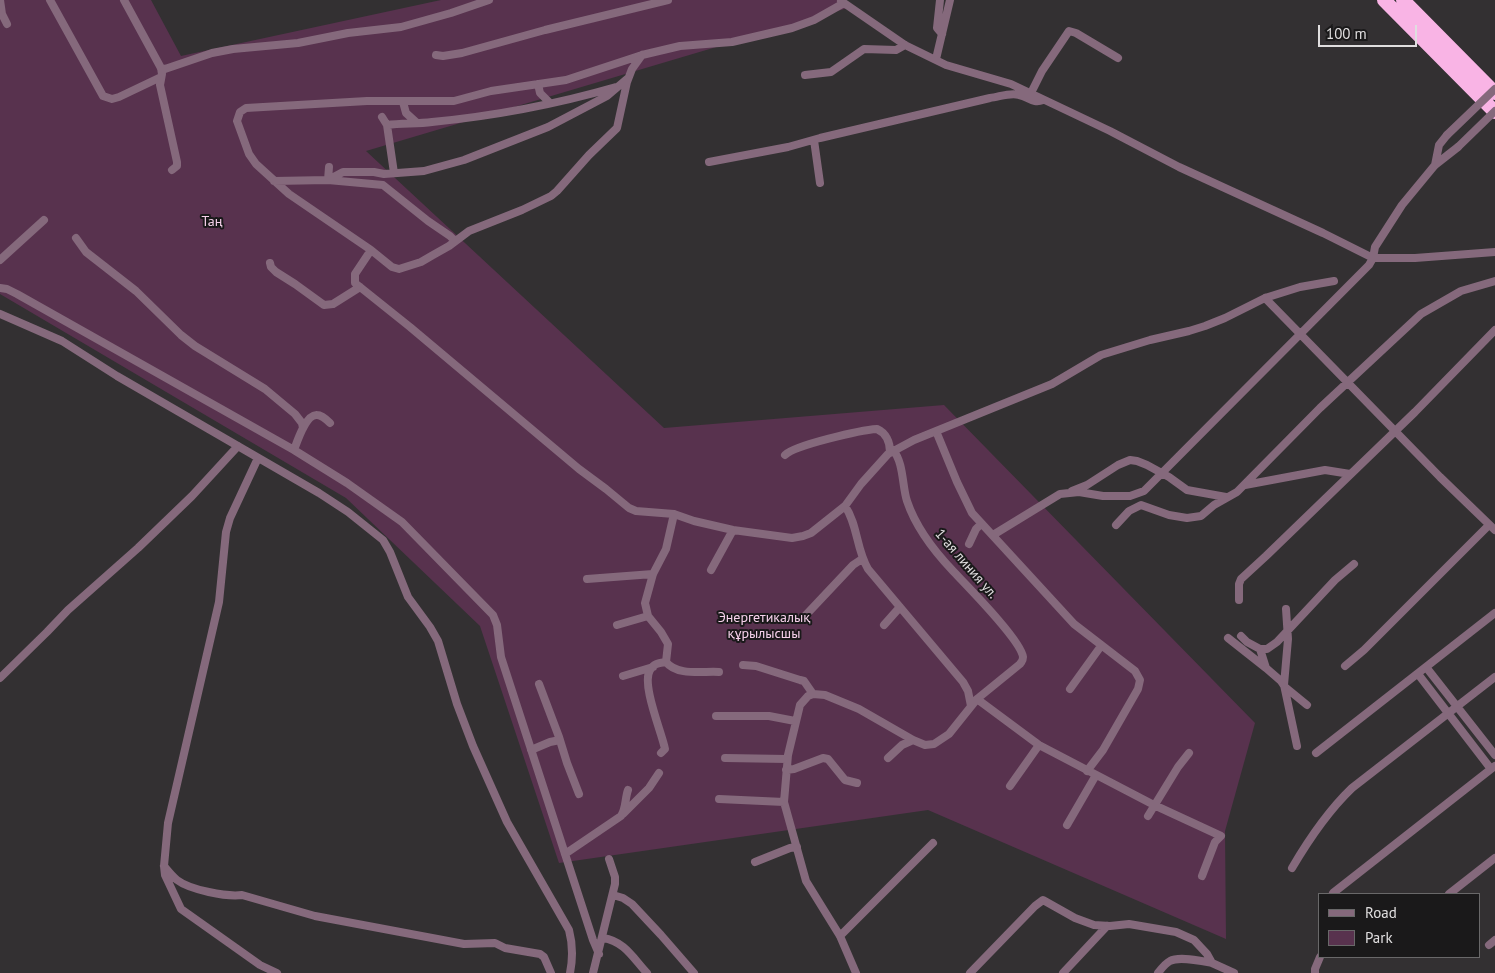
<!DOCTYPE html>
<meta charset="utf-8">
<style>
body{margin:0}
#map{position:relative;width:1495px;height:973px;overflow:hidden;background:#333032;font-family:"PT Sans",sans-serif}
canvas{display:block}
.legend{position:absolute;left:1318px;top:893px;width:162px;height:65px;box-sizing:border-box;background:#1a191a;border:1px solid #696869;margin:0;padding:6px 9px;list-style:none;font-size:15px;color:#e0dedf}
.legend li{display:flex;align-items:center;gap:10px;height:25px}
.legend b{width:25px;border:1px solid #696869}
.scale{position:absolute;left:1318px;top:25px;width:99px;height:22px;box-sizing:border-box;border:2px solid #e0dedf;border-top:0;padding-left:6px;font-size:15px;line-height:18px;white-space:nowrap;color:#e0dedf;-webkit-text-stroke:4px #1a191a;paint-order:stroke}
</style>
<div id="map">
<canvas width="1495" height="973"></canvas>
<ul class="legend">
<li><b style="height:6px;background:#85697c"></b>Road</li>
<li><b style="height:14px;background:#58324e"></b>Park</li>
</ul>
<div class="scale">100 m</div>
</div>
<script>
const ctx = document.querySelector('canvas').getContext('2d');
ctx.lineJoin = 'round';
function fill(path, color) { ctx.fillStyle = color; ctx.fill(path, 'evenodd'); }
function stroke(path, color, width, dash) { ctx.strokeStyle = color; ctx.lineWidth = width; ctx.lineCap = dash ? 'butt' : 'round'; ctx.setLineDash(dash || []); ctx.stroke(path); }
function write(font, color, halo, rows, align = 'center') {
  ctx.font = font + ' "PT Sans",sans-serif'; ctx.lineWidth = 4; ctx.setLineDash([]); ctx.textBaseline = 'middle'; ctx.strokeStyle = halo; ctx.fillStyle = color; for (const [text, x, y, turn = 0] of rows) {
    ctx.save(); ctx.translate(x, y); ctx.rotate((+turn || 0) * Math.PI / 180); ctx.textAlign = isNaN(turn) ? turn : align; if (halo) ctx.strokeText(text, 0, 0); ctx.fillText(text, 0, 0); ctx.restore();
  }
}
const green = new Path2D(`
 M0,0H151L181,56L441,0H839L851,7L366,151L664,428L944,405L1255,723L1225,831L1226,939L928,810L559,863L480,626L346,498L0,294Z`);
const minor = new Path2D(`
 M0,0L2,14L7,24
 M50,0L103,96L112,99L119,97L161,77
 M124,0L161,68L162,74L160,85L177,162V166L172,170
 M940,0L937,28L942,34
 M841,1L905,45L946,65L1011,84L1110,131L1179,167L1323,233L1373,258H1415L1495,252
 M436,55L443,56L462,53L545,30L668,0
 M642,55L632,69L627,82L617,128L589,155L557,191L551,196L522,210L469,231L449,246L433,255L421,262L399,269L392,267L371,250L289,194L256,164L249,154L237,121L240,112L246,108L367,101H454L491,91L566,80L642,55L680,46L732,42L792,28L814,20L844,3
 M936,59L950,0
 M161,68L165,69L212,53L233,49L298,43L348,33L401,27L451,13L489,0
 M805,75L831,72L864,49L896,50L905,45
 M538,84L540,93L550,103
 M1031,93L1042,71L1069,31L1076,33L1118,58
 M403,102L406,113L417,123
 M382,117L387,125L394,173
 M387,125C402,123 417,124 432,122C494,116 557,104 616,87
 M814,140L820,183
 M709,162L788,147L820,138L990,98C999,97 1011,92 1019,95C1029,97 1033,104 1043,100
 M1435,165L1439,145L1447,135
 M328,180L343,172H374L384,174L424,171L464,160L548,127L607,96L627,79
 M328,180L329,167
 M274,181L328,180L383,185L428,221L450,236L455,241
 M76,238L86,252L136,291L181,335L195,346L265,389L295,414L302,423L303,428
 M371,250L355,274V283L410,327L579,469L606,489L629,508L636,511L674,514L694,521L733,530L792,538L803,536L811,533L845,506L861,484L888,454L914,440L1052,384L1101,355L1150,340L1189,331L1205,326L1225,318L1265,298L1300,287L1334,281
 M0,260L44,220
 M270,263L271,267L276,272L295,284L324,305L333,304L360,287
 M0,288L7,289L17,294L294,450L347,483L402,522L493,615L497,625L501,657L593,940L599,954
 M1265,298L1440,477L1495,530
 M0,314L62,341L117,376L319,493L348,512L383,540L390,552L408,597L430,627L438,641L457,704L473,746L507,822L569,930C573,945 573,958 570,973
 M936,431L957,482L972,513L1074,624L1135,671L1140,680L1138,689L1103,750L1087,771
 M294,450C297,442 306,414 317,415C322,415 327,420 330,423
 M785,455C795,445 861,430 877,429C886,433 890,442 890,452
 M258,458L230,518L226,532L219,602L168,823L164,866L165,875L181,909L260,965L277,973
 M1245,485L1325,470L1350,474
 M1072,491L1087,485L1118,465L1130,460L1137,461L1147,465L1169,477L1187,490L1226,497
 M845,506C858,525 856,549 868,569L963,682L968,691L971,706
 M674,514L666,549L653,574L645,603L648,616L661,632L668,644L666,662C677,676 702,671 719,672
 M1116,525L1129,511L1141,505L1169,515L1187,518L1201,516L1214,505L1237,492L1320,408L1421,314L1461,291L1495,281
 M993,535L1060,494L1079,492L1103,496H1130L1144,491L1369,265L1373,258L1375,247L1402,205L1435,165L1458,147
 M969,544L976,529L981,524
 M711,570L733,530
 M587,579L653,574
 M1239,600V584L1241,579L1266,556L1415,412L1495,330
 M1286,609L1288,639L1284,685L1297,746
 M804,617L853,565L862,559
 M617,625L648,616
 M884,625L900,607
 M1241,636L1247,642L1260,649
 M1228,638L1266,668L1281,681L1285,687L1307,705
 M743,665L756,666L800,680L804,681L813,694
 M1345,666L1364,650L1489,525
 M1426,667L1495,755
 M1266,668L1260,649H1267L1277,642L1335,580L1354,564
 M1418,674L1491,769
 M623,676L653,667
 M0,678L47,632L68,610L138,548L192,496L238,446
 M539,684L559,737L567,763L579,794
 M1070,689L1101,646
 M977,699L1039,745L1154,805L1221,836L1215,842L1202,876
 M716,716H769L795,721
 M531,750L550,742L560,740
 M661,753L665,749C662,733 641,684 650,670C654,663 659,663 666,662
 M1316,753L1495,613
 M725,758L787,759
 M888,758L902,745L913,740
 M786,770L794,769L823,758L828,759L845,780L857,783
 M1010,786L1039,745
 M719,799L784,802
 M623,814L649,788L659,773
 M1148,816L1178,767L1189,753
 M1067,825L1096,775
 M565,854L621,816C626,809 625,798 628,790
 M755,862L790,848L797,847
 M164,866C168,871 172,876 177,880C190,890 227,897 242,895L315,916L464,944L495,943L505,948L540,954L544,957L551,973
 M1292,868C1309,839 1328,811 1352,788L1495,677
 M1334,894L1333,893L1495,766
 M1449,894L1495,858
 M613,895L623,898L632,904L661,935L694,973
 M840,936L933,843
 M603,938C624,941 633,958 647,973
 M1489,945L1495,940
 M593,973L615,884V877L609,859
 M856,973L840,936L806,881L784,802L788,755L800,705L808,696L813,694L825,695L859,709L913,740L925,745L934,744L949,734L977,699L1020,664C1022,661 1023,661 1023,657C1021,640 967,586 953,571C934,551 916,528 907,501C902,486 904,463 893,450
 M970,973L1035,906L1043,900L1075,918L1094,925L1110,926L1129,924L1176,932L1194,940L1207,954L1212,963L1234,973
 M1063,973L1107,926
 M1158,973C1161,969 1166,963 1170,961C1179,956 1202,961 1212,963
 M1315,973V969L1320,957`);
const motorway = new Path2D(`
 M1384,0L1495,112
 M1403,0L1495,93`);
const minorBridge = new Path2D(`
 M1447,135L1495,89
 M1458,147L1495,111`);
const parkNames = [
 ["Таң",212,222],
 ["Энергетикалық",764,618],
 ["құрылысшы",764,634]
];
const streetNames = [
 ["1-ая линия ул.",966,564,49]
];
fill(green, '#58324e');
stroke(minor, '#85697c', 8);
stroke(motorway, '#f9b4e5', 14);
stroke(minorBridge, '#85697c', 8);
write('14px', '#f6d1eb', '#1a191a', parkNames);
write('14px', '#e0dedf', '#1a191a', streetNames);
</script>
